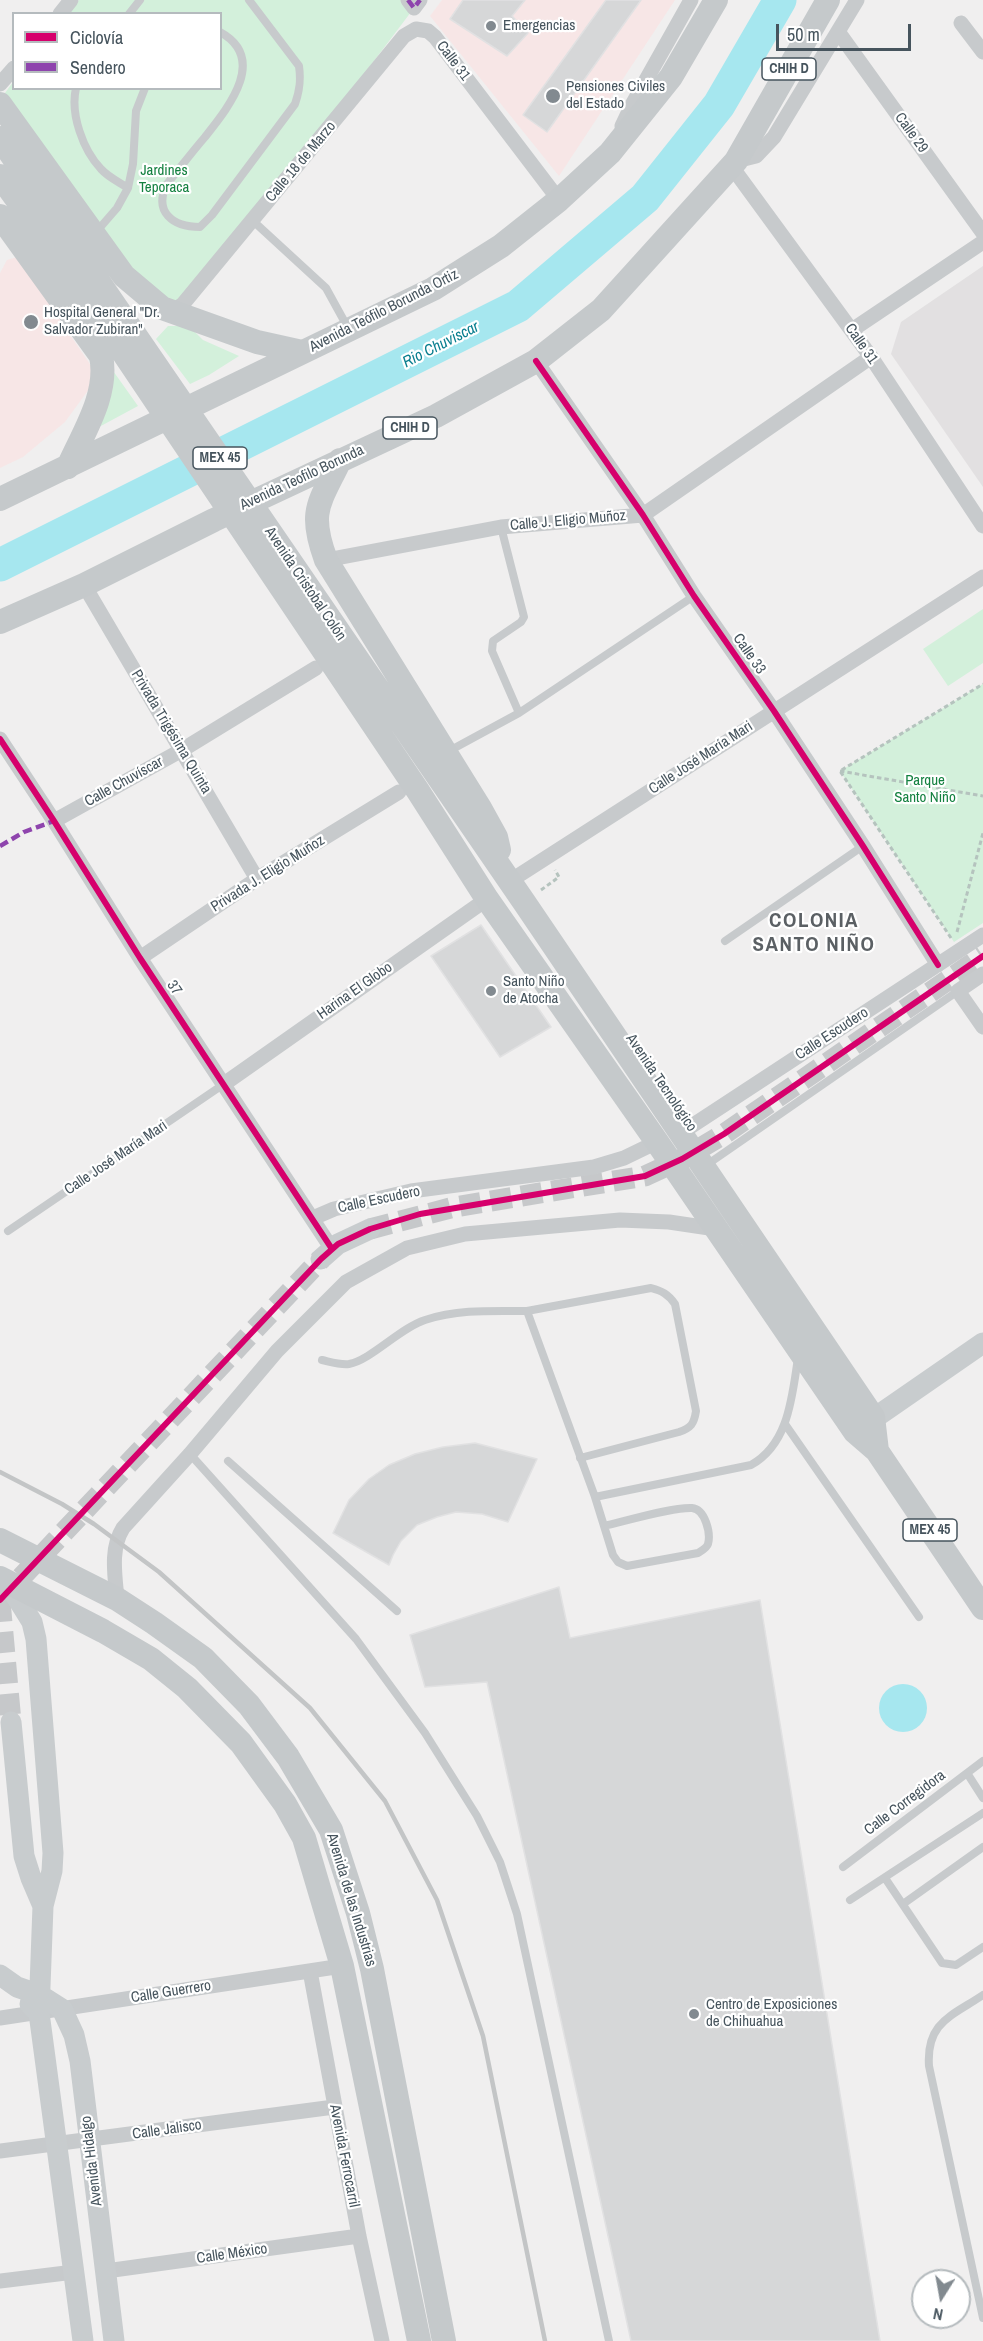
<!DOCTYPE html>
<meta charset="utf-8">
<style>
body{margin:0}
#map{position:relative;width:983px;height:2341px;overflow:hidden;background:#f0efef;font-family:"Archivo Narrow",sans-serif}
canvas{display:block}
.legend{position:absolute;left:12px;top:12px;width:210px;height:78px;box-sizing:border-box;background:#fff;border:2px solid #b5bbbe;margin:0;padding:8px 10px;list-style:none;font-size:18px;color:#46545d}
.legend li{display:flex;align-items:center;gap:12px;height:30px}
.legend b{width:30px;border:2px solid #b5bbbe}
.north{position:absolute;left:911px;top:2269px;width:60px;height:60px;box-sizing:border-box;background:#fff;border:2px solid #b5bbbe;border-radius:50%;rotate:191deg;font-size:16px;font-weight:700;line-height:24px;text-align:center;color:#46545d}
.north::after{content:'';display:block;margin:auto;width:21px;height:27px;background:#828a90;clip-path:polygon(50% 0,100% 100%,50% 72%,0 100%)}
.scale{position:absolute;left:776px;top:24px;width:135px;height:27px;box-sizing:border-box;border:3px solid #46545d;border-top:0;padding-left:8px;font-size:18px;line-height:21px;white-space:nowrap;color:#46545d;-webkit-text-stroke:4px #fff;paint-order:stroke}
</style>
<div id="map">
<canvas width="983" height="2341"></canvas>
<ul class="legend">
<li><b style="height:8px;background:#d6006c"></b>Ciclovía</li>
<li><b style="height:8px;background:#8e44ad"></b>Sendero</li>
</ul>
<div class="north">N</div>
<div class="scale">50 m</div>
</div>
<script>
const ctx = document.querySelector('canvas').getContext('2d');
ctx.lineJoin = 'round';
function fill(path, color) { ctx.fillStyle = color; ctx.fill(path, 'evenodd'); }
function stroke(path, color, width, dash) { ctx.strokeStyle = color; ctx.lineWidth = width; ctx.lineCap = dash ? 'butt' : 'round'; ctx.setLineDash(dash || []); ctx.stroke(path); }
function write(font, color, halo, rows, align = 'center') {
  ctx.font = font + ' "Archivo Narrow",sans-serif'; ctx.lineWidth = 4.5; ctx.setLineDash([]); ctx.textBaseline = 'middle'; ctx.strokeStyle = halo; ctx.fillStyle = color; for (const [text, x, y, turn = 0] of rows) {
    ctx.save(); ctx.translate(x, y); ctx.rotate((+turn || 0) * Math.PI / 180); ctx.textAlign = isNaN(turn) ? turn : align; if (halo) ctx.strokeText(text, 0, 0); ctx.fillText(text, 0, 0); ctx.restore();
  }
}
const education = new Path2D(`
 M983,266V487L891,354L901,322Z`);
const medical = new Path2D(`
 M442,0H675L559,176L430,16Z
 M17,257L94,370L92,385L65,422L23,457L0,468V273L7,260Z`);
const green = new Path2D(`
 M79,0H408L414,8L349,94L184,303L162,311L2,97L13,82L14,88H220V14L68,13Z
 M168,326H184L192,329L203,340L239,356L209,375L190,384L156,339Z
 M111,368L138,406L73,441Z
 M983,609V663L948,686L923,649Z
 M983,684V923L954,942L840,771Z`);
const water = new Path2D(`
 M879 1708a24 24 0 1 1 48 0a24 24 0 1 1-48 0Z`);
const river = new Path2D(`
 M0,565L518,306L645,198L719,105L780,0`);
const building = new Path2D(`
 M463,0H525L512,16L528,33L507,56L450,19Z
 M606,0H641L547,132L523,115Z
 M481,925L551,1027L500,1057L431,956Z
 M475,1443L537,1459L508,1522L482,1514L456,1512L437,1517L417,1525L401,1541L393,1555L389,1565L333,1533L349,1500L369,1479L389,1465L415,1454L443,1447Z
 M559,1587L570,1638L760,1600L880,2341H631L487,1682L425,1687L410,1635Z`);
const secondaryTunnel = new Path2D(`
 M370,1229L454,1207L645,1176L682,1159L724,1134L983,956
 M0,1600L321,1259
 M0,1601L11,1722`);
const path = new Path2D(`
 M840,771L983,796
 M541,890L559,877L555,870
 M957,932L983,833
 M951,938L840,771L983,684`);
const lane = new Path2D(`
 M129,14L140,0
 M220,32C269,59 227,109 205,137C192,152 180,168 167,184C153,212 173,227 200,227L212,215L295,104C300,90 301,80 299,66L249,0
 M76,88C70,114 83,150 101,169C108,177 119,182 128,188
 M252,220L326,288L348,328
 M97,231L117,208L128,188L133,164L136,111L145,88
 M501,527L524,617L521,622L493,641L492,651L519,713
 M449,751L519,713L694,596
 M725,941L863,846
 M705,1166L958,991
 M8,1231L224,1084
 M527,1311L651,1288C662,1291 668,1294 675,1304L696,1411C694,1424 691,1428 679,1432L580,1458
 M322,1360C331,1362 340,1365 349,1364C371,1360 400,1328 425,1320C458,1309 493,1311 527,1311L595,1497
 M785,1424L919,1617
 M190,1454L356,1639L425,1733L477,1816L500,1862L517,1914L609,2341
 M228,1461L397,1611
 M604,1526C626,1521 672,1507 692,1508C705,1509 711,1533 708,1544C707,1548 701,1551 698,1553L627,1566L618,1562L613,1555L595,1497L751,1465C789,1444 792,1396 798,1358
 M967,1773L983,1798
 M843,1867L983,1761
 M885,1878L942,1963L956,1965L983,1947
 M850,1900L983,1813
 M903,1904L983,1847
 M983,1995C952,2016 926,2022 929,2066L983,2318`);
const street = new Path2D(`
 M408,0L414,8L420,0
 M60,14L71,0
 M961,23L983,52
 M839,33L983,233
 M0,84L14,68
 M622,126L632,105L691,0
 M736,161L756,156L774,137L857,0
 M732,167L871,357L983,526
 M172,312L183,304L404,36L416,29L428,31L435,37L559,200
 M852,330L983,242
 M536,361L643,515L694,596L774,711L863,846L938,965
 M326,560L501,527L643,515L871,357
 M84,585L257,879
 M0,739L54,821L140,958L332,1249
 M54,821L182,750L316,668
 M510,881L983,577
 M140,958L257,879L399,792
 M983,974L958,991L983,1027
 M224,1084L487,899
 M681,1133L983,935
 M313,1218L334,1209L411,1191L594,1167L624,1158L657,1142
 M117,1599C115,1575 110,1549 123,1528L190,1454L277,1351L346,1282L407,1248L465,1234L620,1220L669,1222L716,1229
 M310,1971L359,2236L382,2341
 M0,2018L342,1966
 M0,2151L334,2107
 M106,2271L359,2236
 M0,2281L74,2272`);
const secondary = new Path2D(`
 M321,1259L338,1244L370,1229
 M860,1428L983,1343
 M6,1580L32,1622L36,1639L53,1853L52,1871L43,1906L39,2013
 M11,1722L24,1856L31,1878L43,1906
 M0,1975L17,1987L40,1995L62,2009L74,2035L80,2061L114,2341
 M30,2004L39,2013L83,2341`);
const primary = new Path2D(`
 M0,104L124,276L162,308L257,342L302,352
 M0,138L524,902L873,1417L877,1451
 M0,176L63,263L418,791L487,899L657,1142L855,1432L877,1451L983,1608
 M0,216L101,356C109,394 83,433 68,467
 M340,460C319,504 308,511 326,560L480,808L496,837L499,850
 M0,499L433,289L501,246L559,200L610,153L671,77L716,0
 M0,622L84,585L214,520L436,416L536,361L601,310L736,161L828,0
 M0,1540L117,1599L154,1623L203,1658L249,1705L288,1757L331,1830L358,1913L372,1969L444,2341
 M0,1578L103,1631L151,1659L187,1688L241,1743L285,1804L304,1838L342,1966L419,2341`);
const rail = new Path2D(`
 M0,1472L62,1504L94,1524L159,1572L310,1708L385,1801L437,1900L483,2036L545,2341`);
const quiet = new Path2D(`
 M408,0L414,8L420,0
 M0,846L24,832L54,821`);
const cycleway = new Path2D(`
 M536,361L643,515L694,596L774,711L863,846L938,965
 M0,739L54,821L140,958L332,1249
 M0,1600L321,1259L338,1244L370,1229L420,1214L645,1176L682,1159L724,1134L983,956`);
const markers = [
 [491,26,6,"#828a90"],
 [553,96,8,"#828a90"],
 [31,322,8,"#828a90"],
 [491,991,6,"#828a90"],
 [694,2014,6,"#828a90"]
];
const shields = [
 [789,69,54],
 [410,428,54],
 [220,458,54],
 [930,1530,54]
];
const shieldNames = [
 ["CHIH D",789,69],
 ["CHIH D",410,428],
 ["MEX 45",220,458],
 ["MEX 45",930,1530]
];
const poiNames = [
 ["Emergencias",503,26],
 ["Pensiones Civiles",566,87],
 ["del Estado",566,104],
 ["Hospital General \"Dr.",44,313],
 ["Salvador Zubiran\"",44,330],
 ["Santo Niño",503,982],
 ["de Atocha",503,999],
 ["Centro de Exposiciones",706,2005],
 ["de Chihuahua",706,2022]
];
const streetNames = [
 ["Calle 31",453,61,53],
 ["Calle 29",911,133,54],
 ["Calle 18 de Marzo",301,162,-50],
 ["Avenida Teófilo Borunda Ortiz",384,311,-27],
 ["Calle 31",861,344,55],
 ["Avenida Teofilo Borunda",302,478,-25],
 ["Calle J. Eligio Muñoz",568,521,-5],
 ["Avenida Cristobal Colón",305,584,56],
 ["Calle 33",749,654,55],
 ["Privada Trigésima Quinta",171,732,59],
 ["Calle José María Mari",701,758,-33],
 ["Calle Chuvíscar",124,782,-29],
 ["Privada J. Eligio Muñoz",268,874,-32],
 ["37",174,988,56],
 ["Harina El Globo",355,991,-35],
 ["Calle Escudero",832,1034,-33],
 ["Avenida Tecnológico",661,1083,56],
 ["Calle José María Mari",116,1158,-34],
 ["Calle Escudero",379,1200,-12],
 ["Calle Corregidora",905,1803,-37],
 ["Avenida de las Industrias",351,1900,73],
 ["Calle Guerrero",171,1992,-9],
 ["Calle Jalisco",167,2130,-8],
 ["Avenida Ferrocarril",344,2156,79],
 ["Avenida Hidalgo",92,2161,-97],
 ["Calle México",232,2254,-8]
];
const parkNames = [
 ["Jardines",164,171],
 ["Teporaca",164,188],
 ["Parque",925,781],
 ["Santo Niño",925,798]
];
const waterNames = [
 ["Rio Chuviscar",441,345,-27]
];
const districtNames = [
 ["COLONIA",814,921],
 ["SANTO NIÑO",814,945]
];
fill(education, '#e2e0e1');
fill(medical, '#f7e6e6');
fill(green, '#d3f0db');
fill(water, '#a6e7ef');
stroke(river, '#a6e7ef', 33);
fill(building, '#d6d7d8');
stroke(building, '#e1e1e2', 1.5);
stroke(secondaryTunnel, '#c6c8ca', 21, [21, 10]);
stroke(path, '#b5c3be', 3, [4.5, 3]);
stroke(lane, '#c7cacc', 8);
stroke(street, '#c7cacc', 15);
stroke(secondary, '#c8ccce', 21);
stroke(primary, '#c5c9cb', 24);
stroke(rail, '#c3c5c6', 4.5);
stroke(quiet, '#8e44ad', 4.5, [9, 4.5]);
stroke(cycleway, '#d6006c', 6);
for (const [x, y, r, color] of markers) { const dot = new Path2D(); dot.arc(x, y, r, 0, 2 * Math.PI); ctx.fillStyle = color; ctx.fill(dot); stroke(dot, '#fff', 2); }
for (const [x, y, w] of shields) { const box = new Path2D(); box.roundRect(x - w / 2, y - 11, w, 22, 4.5); ctx.fillStyle = '#fff'; ctx.fill(box); stroke(box, '#46545d', 1.5); }
write('bold 14px', '#46545d', null, shieldNames);
write('15px', '#46545d', '#fff', poiNames, 'left');
write('15px', '#46545d', '#fff', streetNames);
write('15px', '#148140', '#fff', parkNames);
write('italic 16px', '#0a7f8f', '#fff', waterNames);
ctx.letterSpacing = '1.5px';
write('bold 21px', '#5b6064', '#fff', districtNames);
ctx.letterSpacing = '0px';
</script>
